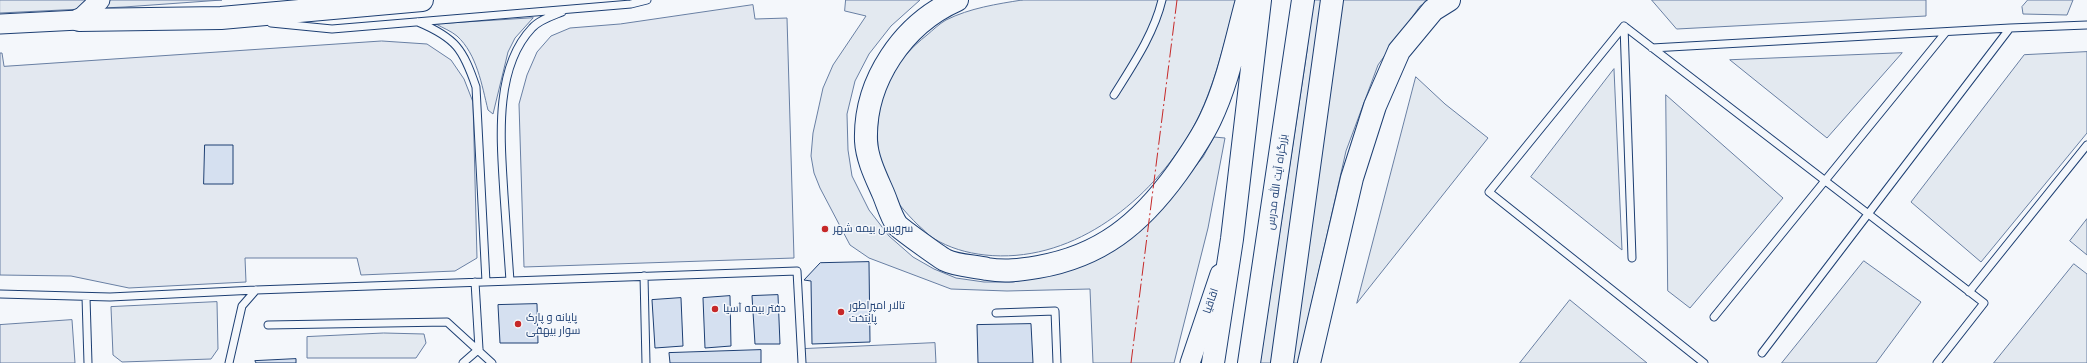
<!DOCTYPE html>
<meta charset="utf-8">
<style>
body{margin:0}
canvas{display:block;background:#f4f7fb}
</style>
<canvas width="2087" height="363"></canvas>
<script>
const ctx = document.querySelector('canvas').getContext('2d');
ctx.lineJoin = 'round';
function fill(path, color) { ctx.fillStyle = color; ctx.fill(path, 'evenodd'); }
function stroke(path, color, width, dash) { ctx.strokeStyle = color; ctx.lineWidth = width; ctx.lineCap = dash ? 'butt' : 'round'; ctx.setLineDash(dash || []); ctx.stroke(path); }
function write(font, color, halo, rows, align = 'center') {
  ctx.font = font + ' Montserrat,Cairo,sans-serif'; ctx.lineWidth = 3; ctx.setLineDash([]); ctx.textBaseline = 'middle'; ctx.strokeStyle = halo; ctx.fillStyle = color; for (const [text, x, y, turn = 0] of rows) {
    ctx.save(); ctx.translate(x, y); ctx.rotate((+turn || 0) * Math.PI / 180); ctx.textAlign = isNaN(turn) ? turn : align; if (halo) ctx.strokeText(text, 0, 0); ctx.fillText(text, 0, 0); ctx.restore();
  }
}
const green = new Path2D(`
 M0,0H222L124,7L0,13Z
 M846,0H920L891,26L869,54L855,81L847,114L848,150L852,176L869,210L889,236L913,257L934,269L956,278L984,282H1013L1062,272L1159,211L1203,157L1214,137L1225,138L1208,228L1174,363H1093L1090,289L1007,291L951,289L869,258L850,245L820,188L814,173L811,156L813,133L823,88L833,65L866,16L845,11Z
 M1022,0H1236C1223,46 1213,96 1187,138C1144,206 1069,264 985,255C967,253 949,248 933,238C928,235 923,229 918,225C906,213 894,200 887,184C874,156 874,108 889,80C897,62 912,47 927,35C933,30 939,24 946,20C970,8 997,4 1022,0Z
 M1312,0H1325L1271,363H1260L1307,51Z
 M1342,0H1430L1420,6L1378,65L1346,151L1298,363H1287Z
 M1652,0H1926V16L1677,29Z
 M2028,0H2073L2067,15L2023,14L2022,7Z
 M533,18L515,38L508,52L493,114L488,110C482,86 477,54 457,36C451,31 443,28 436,24Z
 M2087,52V133L1981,262L1911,202L2024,55Z
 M1902,53L1827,138L1730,60Z
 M1614,69L1622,250L1531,177Z
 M1416,77L1445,104L1488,138L1357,303Z
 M1666,95L1783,198L1690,308L1668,291Z
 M2087,219V255L2070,241Z
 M1864,261L1921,302L1876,363H1782Z
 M2074,264L2087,274V363H1994Z
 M1570,300L1647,363H1520Z
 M217,302L218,349L211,359L122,362L113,355L111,307Z
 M384,333L424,334L426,343L416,358H307V337Z`);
const parking = new Path2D(`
 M753,5L755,19L787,18L794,258L524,267L519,104L527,75L537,52L551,36L570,28L620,24Z
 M382,41L427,44L451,60L464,79L473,102L477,258L455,271L361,275L357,258H245L246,282L129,288L71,276L0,275V53H2L4,66Z
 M72,320L75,363H0V325Z
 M935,343L936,363H805L804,349Z`);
const building = new Path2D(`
 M205,145H233V184H204Z
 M869,262L870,342L812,344L811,281L804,280L820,263Z
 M778,295L780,344H755L752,296Z
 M730,296L731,346L705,348L703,298Z
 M681,298L683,346L655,348L652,300Z
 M537,304L538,343H500L498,305Z
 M1031,324L1033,363H978L977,325Z
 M761,350V363H670L669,353Z
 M296,359V363H256L255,361Z`);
const service = new Path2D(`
 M418,22C456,38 463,49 476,87L486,282
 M271,23L332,29L631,4L647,0
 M1624,26L1632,258
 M1652,48L2010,28
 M1114,95C1132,66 1154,34 1162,0
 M644,276L646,363
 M510,281C508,252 506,224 504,195C501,143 493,69 532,28C539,20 552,16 562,12
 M475,282L479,349
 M1969,292L2087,145
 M0,294L110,297L256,290L797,271L802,363
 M86,297L88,363
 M996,313L1055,311L1057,363
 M1714,317L1946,32
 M268,325L447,322L492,363
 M1762,353L2010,28L2087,25
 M229,363L242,306L256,290
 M463,363L479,349
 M1704,363L1489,192L1624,26L1984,303L1937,363`);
const secondary = new Path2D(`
 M0,24L79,20L100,0
 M1190,363L1220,274`);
const trunk = new Path2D(`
 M957,0C903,24 864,81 866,141C867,159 876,177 883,193C887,202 891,217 897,225C902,230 938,256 945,260C957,266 975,266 987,269C1005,272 1020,270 1038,267C1101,256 1140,224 1177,173C1189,156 1201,139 1210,120C1228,83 1236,40 1247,0
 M79,20L221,18L422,0
 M1213,363L1232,239L1260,0
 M1249,363L1303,0
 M1282,363L1332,0
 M1309,363L1352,178L1375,106L1399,51L1433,10L1449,0`);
const power = new Path2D(`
 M1131,363L1177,0`);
const markers = [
 [825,229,4,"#c62828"],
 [715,309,4,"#c62828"],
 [841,312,4,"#c62828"],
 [518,324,4,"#c62828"]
];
const streetNames = [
 ["بزرگراه آیت الله مدرس",1277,182,-82],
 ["اقاقیا",1211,301,-71]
];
const poiNames = [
 ["سرویس بیمه شهر",833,229],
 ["تالار امپراطور",849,306],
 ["پایتخت",849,319],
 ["دفتر بیمه آسیا",723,309],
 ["پایانه و پارک",526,318],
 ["سوار بیهقی",526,331]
];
fill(green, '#e3e9f0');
stroke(green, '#687fa3', 1);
fill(parking, '#e3e8f0');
stroke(parking, '#687fa3', 1);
fill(building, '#d5e0f0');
stroke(building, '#1d3f73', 1);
stroke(service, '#1d3f73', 9);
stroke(secondary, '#1d3f73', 21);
stroke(trunk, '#1d3f73', 24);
stroke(service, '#f4f7fb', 7);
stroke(secondary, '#f4f7fb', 19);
stroke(trunk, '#f4f7fb', 22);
stroke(power, '#c62828', 1, [14, 3, 2, 3]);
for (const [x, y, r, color] of markers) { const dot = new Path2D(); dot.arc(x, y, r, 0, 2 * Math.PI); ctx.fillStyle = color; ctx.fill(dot); stroke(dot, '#f4f7fb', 1.5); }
write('11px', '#1d3f73', '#f4f7fb', streetNames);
write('11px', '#1d3f73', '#f4f7fb', poiNames, 'left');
</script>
